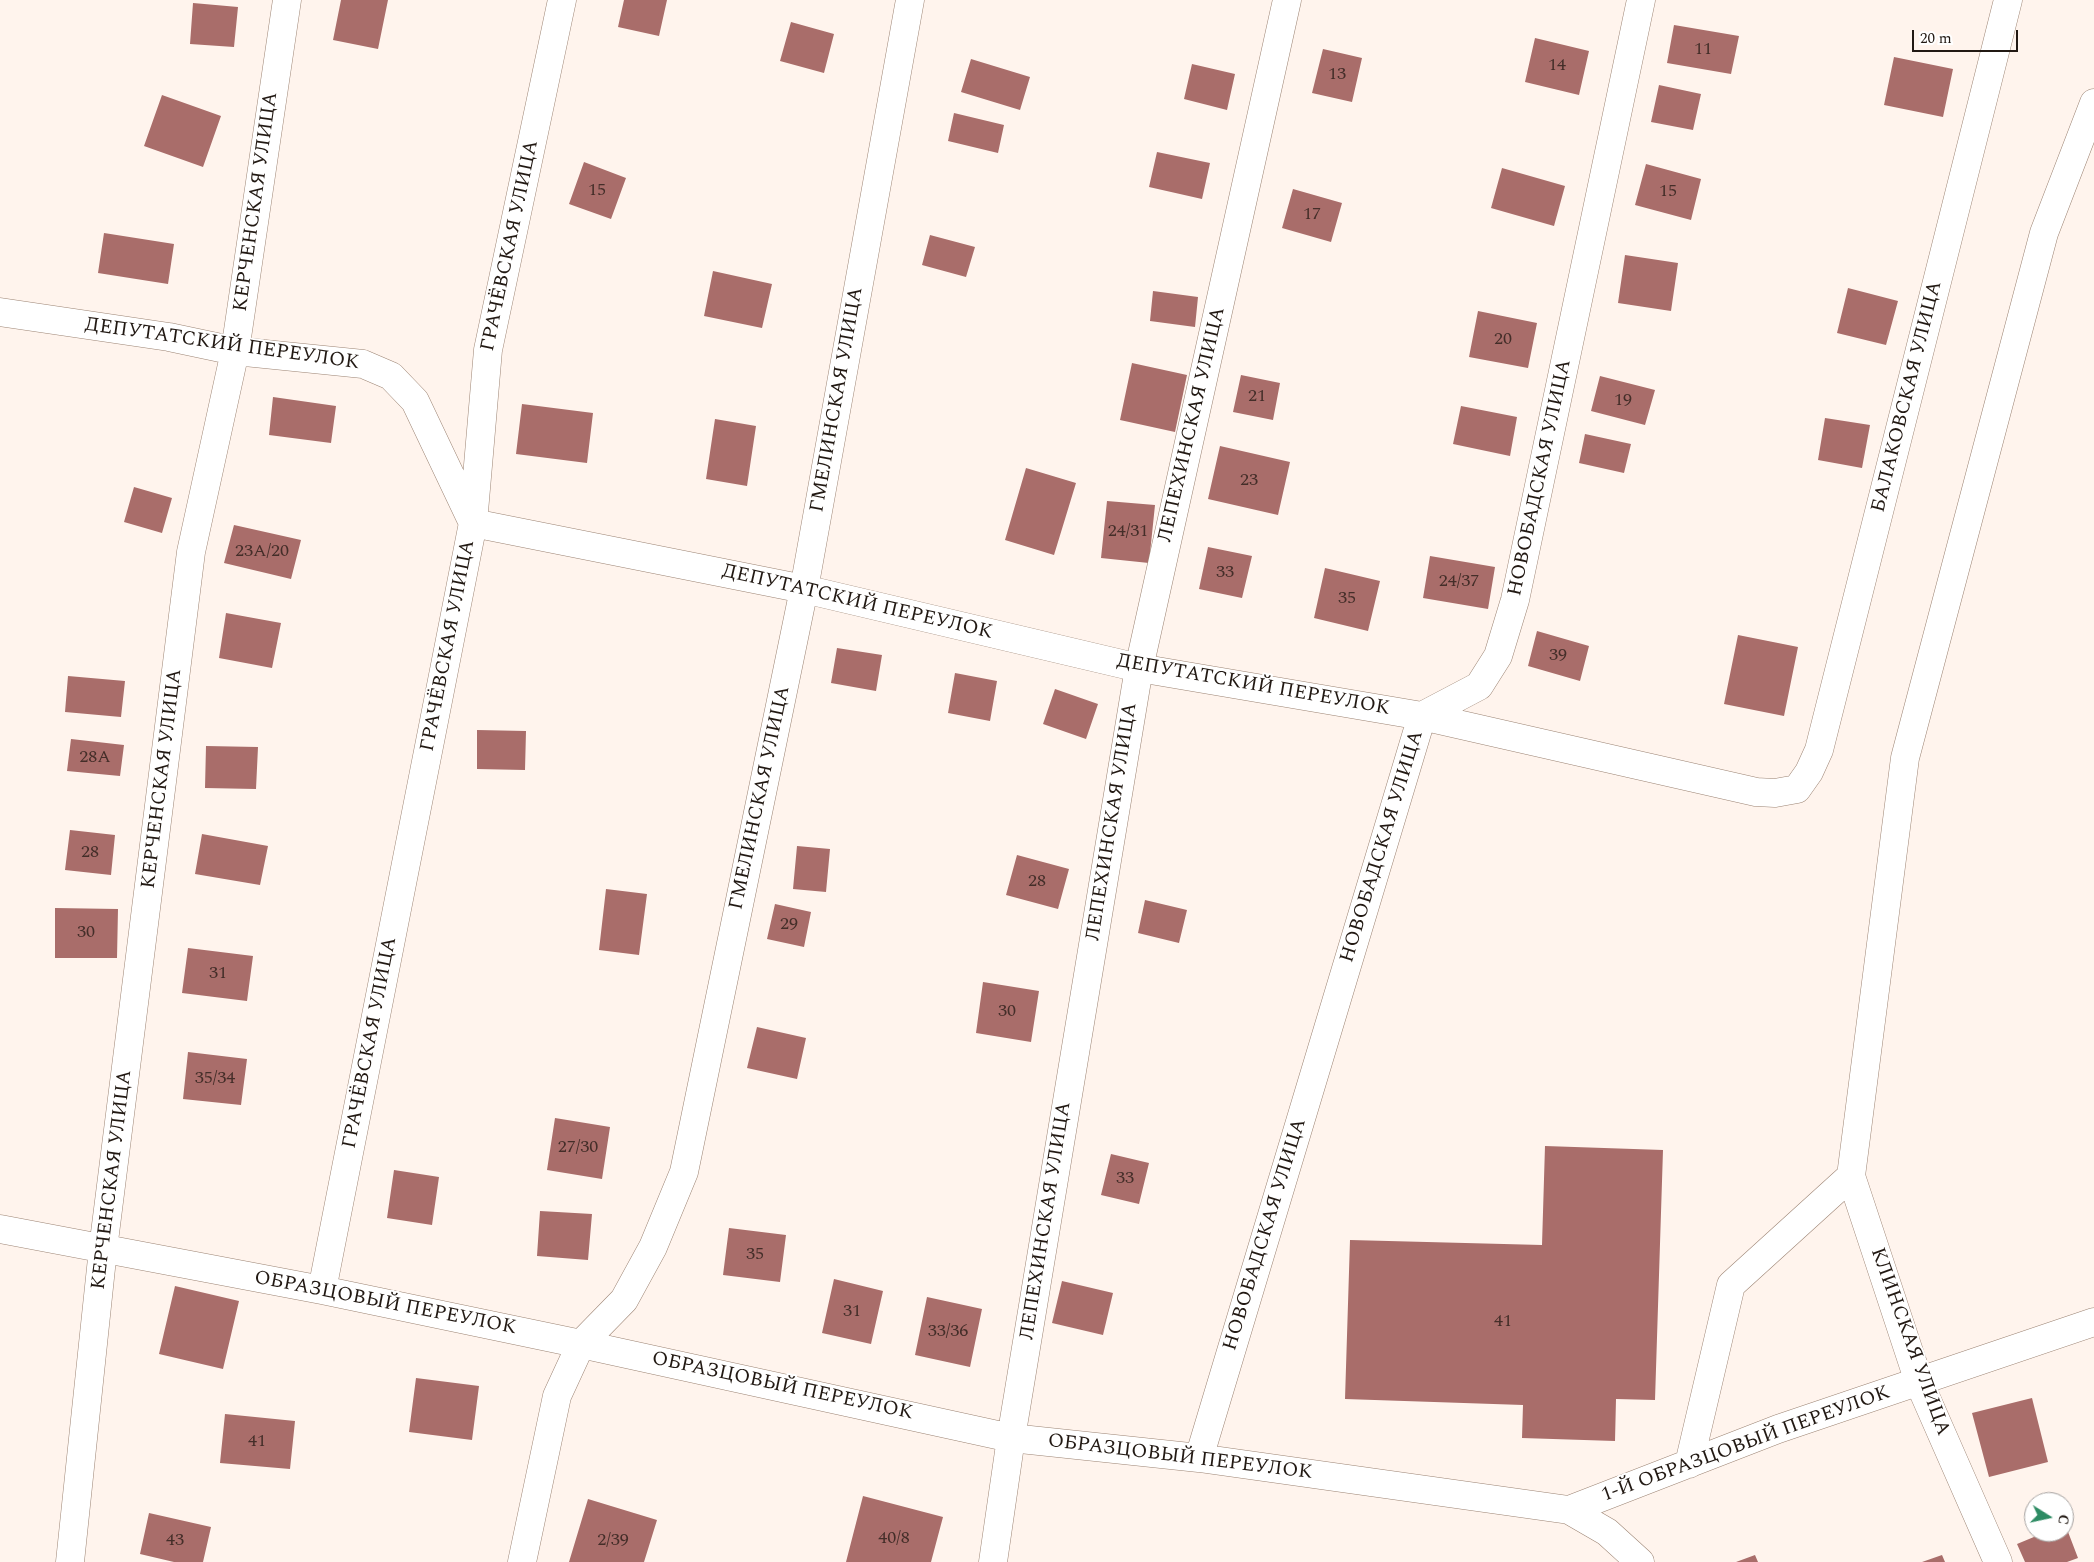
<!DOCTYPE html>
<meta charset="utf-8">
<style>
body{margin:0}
#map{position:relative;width:2094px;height:1562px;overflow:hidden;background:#fff4ed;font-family:Spectral,serif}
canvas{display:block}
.north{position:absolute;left:2024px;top:1492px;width:50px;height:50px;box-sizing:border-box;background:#fff;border:1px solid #a7a3a1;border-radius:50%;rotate:100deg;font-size:14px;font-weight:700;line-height:20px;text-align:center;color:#221913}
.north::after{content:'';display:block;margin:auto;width:18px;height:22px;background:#2d8b63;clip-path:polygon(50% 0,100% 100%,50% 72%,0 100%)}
.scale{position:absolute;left:1912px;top:30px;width:106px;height:22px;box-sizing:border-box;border:2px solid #221913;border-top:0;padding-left:6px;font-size:15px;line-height:18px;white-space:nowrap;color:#221913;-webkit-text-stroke:4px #fff;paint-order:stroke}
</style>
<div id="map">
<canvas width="2094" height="1562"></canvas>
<div class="north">С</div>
<div class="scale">20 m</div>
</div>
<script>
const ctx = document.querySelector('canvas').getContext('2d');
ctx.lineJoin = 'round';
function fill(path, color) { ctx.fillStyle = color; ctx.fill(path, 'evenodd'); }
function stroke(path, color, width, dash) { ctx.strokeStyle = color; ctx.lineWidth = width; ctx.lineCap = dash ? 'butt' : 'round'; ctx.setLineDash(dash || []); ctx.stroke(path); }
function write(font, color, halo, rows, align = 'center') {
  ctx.font = font + ' Spectral,serif'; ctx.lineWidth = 4; ctx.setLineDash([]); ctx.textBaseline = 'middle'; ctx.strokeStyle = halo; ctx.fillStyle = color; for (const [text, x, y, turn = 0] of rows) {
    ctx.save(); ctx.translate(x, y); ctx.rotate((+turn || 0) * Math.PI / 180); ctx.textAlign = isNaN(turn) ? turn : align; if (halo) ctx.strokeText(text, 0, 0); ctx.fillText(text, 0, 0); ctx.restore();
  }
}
const building = new Path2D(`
 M341,0H388L378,49L333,40Z
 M624,0H667L659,36L618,27Z
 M193,3L238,7L234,47L190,44Z
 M791,22L834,34L824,73L780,61Z
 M1674,25L1739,36L1731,74L1667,63Z
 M1535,38L1589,51L1579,95L1525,82Z
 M1323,49L1362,58L1352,102L1312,93Z
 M1894,57L1953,69L1943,117L1884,105Z
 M971,59L1030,77L1020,110L961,92Z
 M1192,64L1235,74L1227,110L1184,99Z
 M1659,85L1701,94L1693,130L1651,122Z
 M162,95L221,116L203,167L144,146Z
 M954,113L1004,125L998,153L948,141Z
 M1157,152L1210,163L1202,199L1149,187Z
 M584,162L626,178L611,219L569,204Z
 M1646,164L1701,179L1691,220L1635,205Z
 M1502,168L1565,186L1554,226L1491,208Z
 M1293,189L1342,203L1331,242L1282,228Z
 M104,233L174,244L168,284L98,273Z
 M930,235L975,247L966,277L922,265Z
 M1625,255L1678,263L1671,311L1618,303Z
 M713,271L772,284L762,328L704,316Z
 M1848,288L1898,301L1886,345L1837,333Z
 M1153,291L1198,297L1195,327L1150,321Z
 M1478,311L1537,323L1528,368L1469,357Z
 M1132,363L1187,375L1175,432L1120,420Z
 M1241,375L1280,383L1273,420L1233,412Z
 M1600,376L1655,390L1645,425L1591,411Z
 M273,397L336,406L331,443L269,435Z
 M522,404L593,413L587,463L516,454Z
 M1461,406L1517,417L1510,456L1453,444Z
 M1825,418L1870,425L1862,468L1818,460Z
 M715,419L756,426L747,486L706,479Z
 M1585,434L1631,444L1624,473L1579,463Z
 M1220,446L1290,462L1278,515L1208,499Z
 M1026,468L1076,483L1054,555L1005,540Z
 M134,487L172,498L162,533L124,522Z
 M1107,501L1155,505L1149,563L1101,558Z
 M234,525L301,540L291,579L224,563Z
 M1208,547L1252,556L1242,598L1199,589Z
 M1430,556L1495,567L1488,609L1423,598Z
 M1325,568L1380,581L1368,631L1314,618Z
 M226,613L281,623L272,668L219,658Z
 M1537,631L1589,646L1580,681L1528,666Z
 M1738,635L1798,647L1784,716L1724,704Z
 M837,648L882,655L876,691L831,683Z
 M955,673L997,681L990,721L948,713Z
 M68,676L125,681L121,717L65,712Z
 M1055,689L1098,704L1086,739L1043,724Z
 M477,730L526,731L525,770L477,769Z
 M71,739L124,745L120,776L67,771Z
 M206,746L258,747L256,789L205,788Z
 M70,830L115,835L111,875L65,870Z
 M202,834L268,846L260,885L195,874Z
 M797,846L830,849L826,892L793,889Z
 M1017,855L1069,869L1058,909L1006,895Z
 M606,889L647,894L639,955L599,950Z
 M1145,900L1187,910L1179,943L1138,933Z
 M775,904L811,912L804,947L767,939Z
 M55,908L118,909L117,958H55Z
 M188,948L253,956L247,1001L182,993Z
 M983,982L1039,991L1031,1042L976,1033Z
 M757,1027L806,1038L797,1079L747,1068Z
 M188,1052L247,1059L241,1105L183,1099Z
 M555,1118L610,1127L602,1179L547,1170Z
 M1545,1146L1663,1150L1655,1400L1616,1399L1615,1441L1522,1438L1523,1405L1345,1399L1350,1240L1542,1245Z
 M1111,1154L1149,1163L1139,1204L1101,1195Z
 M394,1170L439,1177L432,1225L387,1218Z
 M540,1211L592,1214L588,1260L537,1256Z
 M729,1228L786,1235L780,1282L723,1275Z
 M834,1279L883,1291L871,1344L822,1333Z
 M1062,1281L1113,1293L1103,1335L1052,1323Z
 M175,1286L239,1301L223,1369L159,1354Z
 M927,1297L982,1309L970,1367L915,1355Z
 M416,1378L479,1386L472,1440L409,1432Z
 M2032,1398L2048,1462L1989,1477L1972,1413Z
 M225,1414L295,1421L290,1469L220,1463Z
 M863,1496L943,1517L931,1562H846Z
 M588,1499L657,1520L644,1562H569Z
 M149,1513L211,1527L203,1562H174L140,1554Z
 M2065,1524L2078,1558L2067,1562H2025L2017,1544L2046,1532H2064Z
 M1755,1555L1758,1562H1736Z
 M1942,1555L1945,1562H1922Z`);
const minor = new Path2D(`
 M0,312L169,337L235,351L363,364L391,376L415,401L473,523L804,589L1139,668L1422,716L1756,792L1775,793L1797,789L1809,772L1819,750L2008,0
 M1851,1176L1919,1382L1998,1562
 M0,1229L322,1290L581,1344L1011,1438L1199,1458L1569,1510L1607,1532L1640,1562
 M322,1290L473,523L488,350L562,0
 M1199,1458L1422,716L1479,686L1498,656L1515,600L1641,0
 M1689,1464L1731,1285L1851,1176L1905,758L2044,233L2094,103
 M1569,1510L1778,1429L2094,1322
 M70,1562L103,1249L191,552L235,351L287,0
 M522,1562L557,1396L581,1344L624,1300L653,1247L684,1172L804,589L910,0
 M993,1562L1011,1438L1139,668L1287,0`);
const numberNames = [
 ["11",1703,50],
 ["14",1557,66],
 ["13",1337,75],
 ["15",597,191],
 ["15",1668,192],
 ["17",1312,215],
 ["20",1503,340],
 ["21",1257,397],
 ["19",1623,401],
 ["23",1249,481],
 ["24/31",1128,532],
 ["23А/20",262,552],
 ["33",1225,573],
 ["24/37",1459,582],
 ["35",1347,599],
 ["39",1558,656],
 ["28А",95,758],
 ["28",90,853],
 ["28",1037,882],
 ["29",789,925],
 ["30",86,933],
 ["31",218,974],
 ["30",1007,1012],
 ["35/34",215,1079],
 ["27/30",578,1148],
 ["33",1125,1179],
 ["35",755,1255],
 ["31",852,1312],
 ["41",1503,1322],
 ["33/36",948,1332],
 ["41",257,1442],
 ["40/8",894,1539],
 ["43",175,1541],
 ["2/39",613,1541]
];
const streetNames = [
 ["КЕРЧЕНСКАЯ УЛИЦА",257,202,-82],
 ["ГРАЧЁВСКАЯ УЛИЦА",511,246,-78],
 ["ДЕПУТАТСКИЙ ПЕРЕУЛОК",222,345,8],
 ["БАЛАКОВСКАЯ УЛИЦА",1908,397,-76],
 ["ГМЕЛИНСКАЯ УЛИЦА",838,400,-80],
 ["ЛЕПЕХИНСКАЯ УЛИЦА",1193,425,-77],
 ["НОВОБАДСКАЯ УЛИЦА",1541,478,-78],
 ["ДЕПУТАТСКИЙ ПЕРЕУЛОК",857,603,13],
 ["ГРАЧЁВСКАЯ УЛИЦА",449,646,-79],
 ["ДЕПУТАТСКИЙ ПЕРЕУЛОК",1253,686,10],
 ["КЕРЧЕНСКАЯ УЛИЦА",163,779,-83],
 ["ГМЕЛИНСКАЯ УЛИЦА",761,798,-78],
 ["ЛЕПЕХИНСКАЯ УЛИЦА",1113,822,-81],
 ["НОВОБАДСКАЯ УЛИЦА",1383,847,-73],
 ["ГРАЧЁВСКАЯ УЛИЦА",371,1043,-79],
 ["КЕРЧЕНСКАЯ УЛИЦА",113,1180,-83],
 ["ЛЕПЕХИНСКАЯ УЛИЦА",1047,1221,-81],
 ["НОВОБАДСКАЯ УЛИЦА",1266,1235,-73],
 ["ОБРАЗЦОВЫЙ ПЕРЕУЛОК",385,1304,11],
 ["КЛИНСКАЯ УЛИЦА",1909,1342,70],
 ["ОБРАЗЦОВЫЙ ПЕРЕУЛОК",782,1387,12],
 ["1-Й ОБРАЗЦОВЫЙ ПЕРЕУЛОК",1746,1445,-20],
 ["ОБРАЗЦОВЫЙ ПЕРЕУЛОК",1180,1458,7]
];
fill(building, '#a96d6a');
stroke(minor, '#9c8474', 29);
stroke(minor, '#fff', 28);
write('18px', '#442e29', null, numberNames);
write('20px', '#221913', '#fff', streetNames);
</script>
